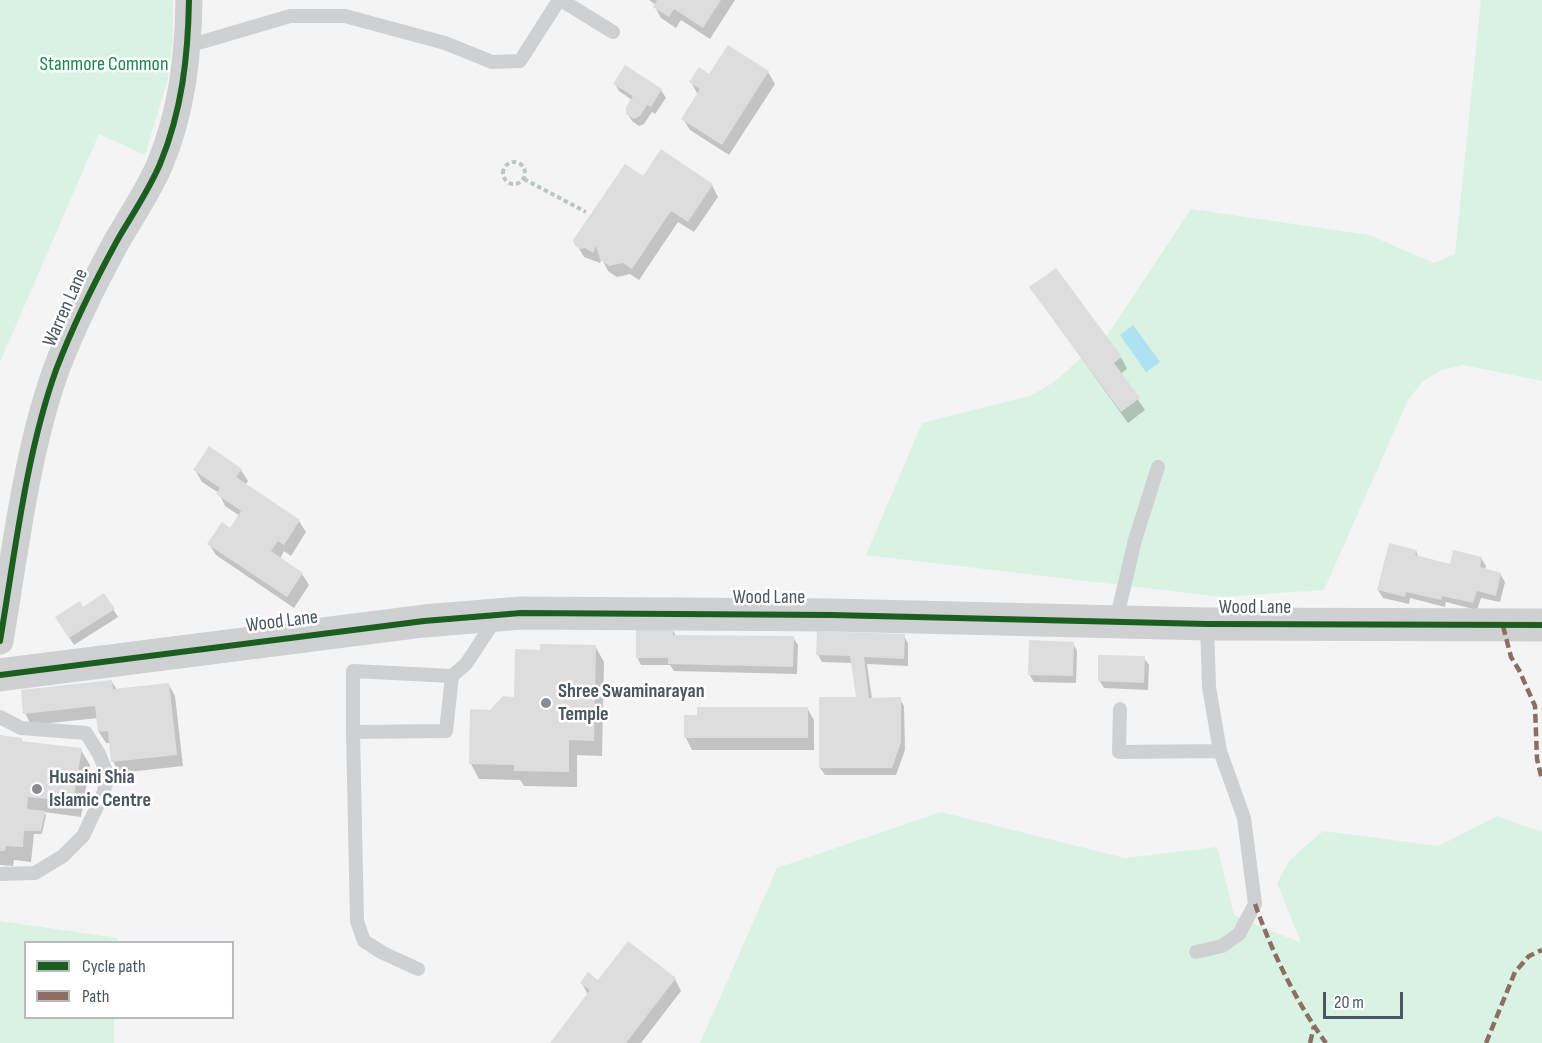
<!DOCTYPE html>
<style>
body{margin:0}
#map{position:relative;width:1542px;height:1043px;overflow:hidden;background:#f4f4f4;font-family:"Sofia Sans Condensed",sans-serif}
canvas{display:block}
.legend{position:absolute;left:24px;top:941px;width:210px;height:78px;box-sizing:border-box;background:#fff;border:2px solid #b7bbc0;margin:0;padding:8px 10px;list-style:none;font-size:18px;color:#4a5661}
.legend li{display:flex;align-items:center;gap:12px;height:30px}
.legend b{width:30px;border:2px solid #b7bbc0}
.scale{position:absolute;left:1323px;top:992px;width:80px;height:27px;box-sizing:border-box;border:3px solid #4a5661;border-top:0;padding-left:8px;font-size:18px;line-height:21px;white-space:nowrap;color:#4a5661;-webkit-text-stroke:4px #fff;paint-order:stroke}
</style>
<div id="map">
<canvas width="1542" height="1043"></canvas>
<ul class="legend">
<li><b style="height:8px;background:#1b5e20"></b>Cycle path</li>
<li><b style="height:8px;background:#8d6e63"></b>Path</li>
</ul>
<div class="scale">20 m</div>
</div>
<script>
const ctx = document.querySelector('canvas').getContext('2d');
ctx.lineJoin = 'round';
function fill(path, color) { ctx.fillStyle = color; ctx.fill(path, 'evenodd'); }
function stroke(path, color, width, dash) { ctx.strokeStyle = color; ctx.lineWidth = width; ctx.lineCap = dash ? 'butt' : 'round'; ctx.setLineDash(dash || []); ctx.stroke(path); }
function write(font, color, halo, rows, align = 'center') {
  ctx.font = font + ' "Sofia Sans Condensed",sans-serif'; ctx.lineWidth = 5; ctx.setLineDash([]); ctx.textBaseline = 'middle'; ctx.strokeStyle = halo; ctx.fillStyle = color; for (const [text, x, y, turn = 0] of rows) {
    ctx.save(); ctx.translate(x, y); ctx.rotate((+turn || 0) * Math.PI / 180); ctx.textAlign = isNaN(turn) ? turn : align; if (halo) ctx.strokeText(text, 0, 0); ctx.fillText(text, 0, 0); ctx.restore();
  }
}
const green = new Path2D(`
 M0,0H173V38L168,79L145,155L99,134L0,362Z
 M1481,0H1542V381L1463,365L1441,370L1423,381L1408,400L1324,590L1222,597L866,555L922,423L1030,396L1054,382L1108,334L1191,209L1369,235L1434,263L1455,254Z
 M941,812L1125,858L1217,847L1234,915L1301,943L1277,883L1290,860L1323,831L1439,846L1497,816L1542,832V1043H700L777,868Z
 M0,921L117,938V942H26V1018H114V1043H0Z`);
const water = new Path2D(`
 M1133,325L1160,362L1146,372L1120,335Z`);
const shadow = new Path2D(`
 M649,0H735L710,39L681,20L676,28L661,18L655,7L656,5Z
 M625,67L661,90L666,98L655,114L652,112L644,124L639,126L632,121L627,113L632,100L619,91L615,84Z
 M768,72L775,84L729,155L690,130L683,119L698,95L691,82L710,77Z
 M643,178L712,185L718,197L694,232L678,222L639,280L630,274L617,277L608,271L602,259L600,263L584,257L577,245Z
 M1031,288L1121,357L1127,369L1120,374L1145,410L1128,423Z
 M195,470H241L248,481L245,485L299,521L306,532L291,556L284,551L280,559L302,574L309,585L294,608L216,555L209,544L231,530L240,516L225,506L219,493L202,482Z
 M1416,551L1419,558L1451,566L1481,558L1486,566L1485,570L1500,574L1505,582L1500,602L1481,598L1477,610L1446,602L1445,607L1410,598L1409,604L1383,598L1378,590Z
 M104,595L118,617L74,645L61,625Z
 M672,629L676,636L793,637L798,645L797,674L674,671L670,665H641L637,657Z
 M904,636L908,643V666L867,664L872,699H900L904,706L905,750L896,775H825L820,768L857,698L852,663L822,662L818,655Z
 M1073,643L1077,651L1076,683L1034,682L1029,674Z
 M595,646L604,662L602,756L577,755V787L524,786L520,780L479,779L471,764L491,711L516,698L542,652Z
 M1144,658L1149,665L1148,690L1104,688L1099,680Z
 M112,682L117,690L169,685L175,696L183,766L119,773L113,761L111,743H106L99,732L98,718L31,725L25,713Z
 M807,708L814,720V750H692L686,738V716Z
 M0,736L21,739L23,743L81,750L90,765L81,817L44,812L46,815L42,834H34L31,862L14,860L13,866L0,865Z
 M675,979L681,991L641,1043H552L588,995L582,983Z`);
const building = new Path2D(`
 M657,0H721L703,28L674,9L669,17L653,7Z
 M728,45L769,71L722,145L681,119L700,89L689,82L699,67L709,74Z
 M625,65L662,89L651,107L647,105L640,116L634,119L626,114V107L633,96L613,84Z
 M661,149L713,184L688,222L671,211L632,269L623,263L609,266L600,259L596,246L593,253L585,248L580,249L575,246L573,240L625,164L643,176Z
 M1056,268L1122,357L1114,363L1140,398L1121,412L1029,287Z
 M209,446L242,469L236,477L300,520L284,545L278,541L271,551L303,573L287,597L207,544L222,522L230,528L241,511L216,494L220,488L193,470Z
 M1389,543L1417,550L1415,555L1450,564L1453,550L1482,557L1480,567L1501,573L1496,596L1477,591L1473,603L1442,596L1441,600L1406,592L1405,597L1377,590Z
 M104,593L115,609L69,638L55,617L80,601L83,607Z
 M636,627L673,628V635L794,636L793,667L668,664V658H636Z
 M817,631L905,634L904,659L864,657L869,698L901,697V742L892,768H819V697H856L850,656L816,655Z
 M1029,640L1074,642L1073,676L1028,675Z
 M540,644L596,645L594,741L569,740V772L514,771V765L469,764L470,709L490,710L503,696L514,697L515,649L540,650Z
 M1098,655L1145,656L1144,683L1098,681Z
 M112,680L113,689L169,683L177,755L111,762L108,731L98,732L95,706L23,714L21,690Z
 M697,707H808V738H684V715H697Z
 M0,735L22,738L21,741L82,748L73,802L28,797L27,809L45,811L41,831H24L23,847L6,846L5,851H0Z
 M628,941L676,978L626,1043H550L590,990L580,983L588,972L598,980Z`);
const path = new Path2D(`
 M503 173a11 11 0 1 1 22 0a11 11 0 1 1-22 0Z
 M524,179L586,212`);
const service = new Path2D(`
 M561,0L613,32
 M188,46L290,16H345L445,43L492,62L520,61L559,0
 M1116,621L1135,540L1158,467
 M452,676L353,671V732L446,731L452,676L466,664L497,617
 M1120,709L1119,752L1220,751
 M0,717L21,728L86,733L99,754L108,776L103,794L83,836L63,856L35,873L0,874
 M353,732L357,921L364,941L383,953L418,969
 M1196,952L1222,946L1239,934L1255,904L1244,818L1220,751L1209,687L1207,624`);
const minor = new Path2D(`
 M0,641C15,553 26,454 56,370C73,325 95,281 118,239C132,215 149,190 160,164C182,111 188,57 189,0`);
const tertiary = new Path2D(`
 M0,675L424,621L521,613L832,615L1207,624L1542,625`);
const quiet = new Path2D(`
 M1503,626L1511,657L1519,670L1535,706L1537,759L1542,780
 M1255,904C1271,950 1297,1004 1326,1043
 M1310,1043L1314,1026
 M1486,1043L1515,972L1529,956L1542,950`);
const cycleway = new Path2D(`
 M0,641C15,553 26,454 56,370C73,325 95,281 118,239C132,215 149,190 160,164C182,111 188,57 189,0
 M0,675L424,621L521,613L832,615L1207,624L1542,625`);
const markers = [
 [546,703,6,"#868d94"],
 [37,789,6,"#868d94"]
];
const parkNames = [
 ["Stanmore Common",104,65]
];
const streetNames = [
 ["Warren Lane",66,308,-66],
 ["Wood Lane",769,598],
 ["Wood Lane",1255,608],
 ["Wood Lane",282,622,-7]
];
const poiNames = [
 ["Shree Swaminarayan",558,692],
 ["Temple",558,715],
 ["Husaini Shia",49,778],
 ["Islamic Centre",49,801]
];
fill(green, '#d9f2e3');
fill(water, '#aee2f0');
fill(shadow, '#0003');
fill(building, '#ddddde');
stroke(path, '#bcc7c4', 4, [4.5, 3]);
stroke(service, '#ced0d2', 14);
stroke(minor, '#ced0d2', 27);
stroke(tertiary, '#ced0d2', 33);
stroke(quiet, '#8d6e63', 4.5, [9, 4.5]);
stroke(cycleway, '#1b5e20', 6);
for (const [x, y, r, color] of markers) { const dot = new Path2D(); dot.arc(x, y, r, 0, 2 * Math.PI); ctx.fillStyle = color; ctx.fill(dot); stroke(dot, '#fff', 2); }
write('20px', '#17864f', '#fff', parkNames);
write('20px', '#4a5661', '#fff', streetNames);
write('bold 20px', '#4a5661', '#fff', poiNames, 'left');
</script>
